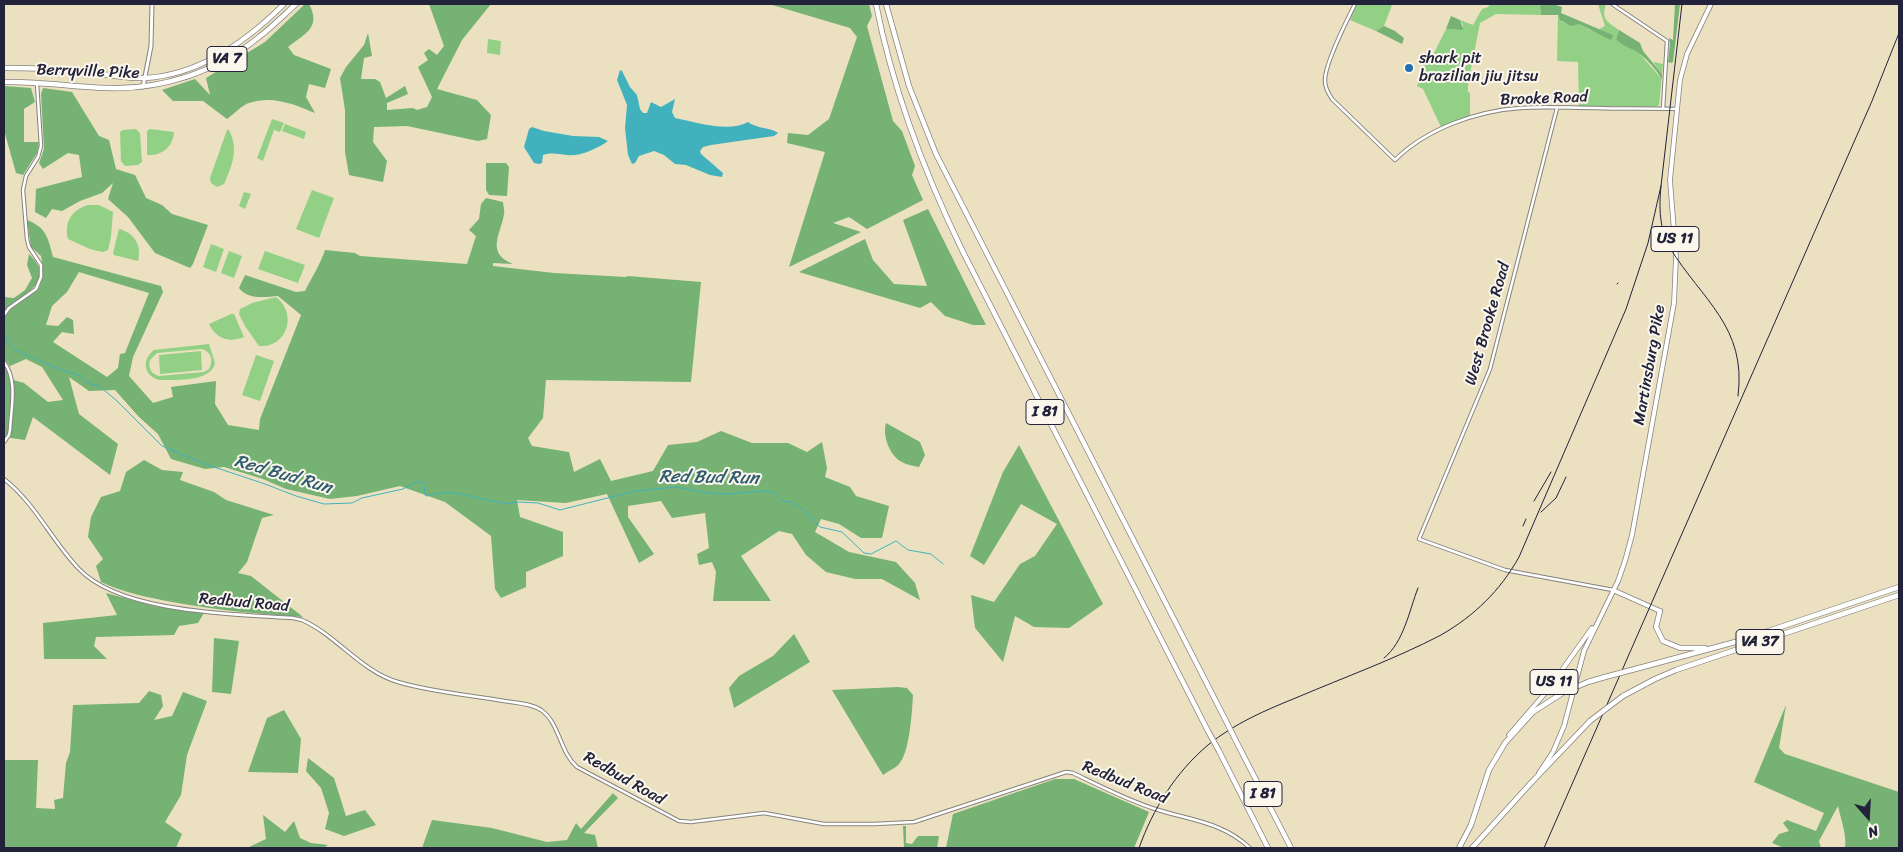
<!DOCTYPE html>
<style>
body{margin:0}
#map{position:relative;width:1903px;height:852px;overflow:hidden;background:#ebe1c0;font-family:Sriracha,sans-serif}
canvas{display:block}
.frame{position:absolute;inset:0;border:5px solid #22223b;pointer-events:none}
.north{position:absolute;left:1843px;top:792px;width:50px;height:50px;-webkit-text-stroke:4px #fbf7ec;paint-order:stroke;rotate:161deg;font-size:14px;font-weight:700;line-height:20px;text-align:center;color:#22223b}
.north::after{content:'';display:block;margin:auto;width:18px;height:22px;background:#22223b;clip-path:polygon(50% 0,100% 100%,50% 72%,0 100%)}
</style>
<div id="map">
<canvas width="1903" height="852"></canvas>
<div class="frame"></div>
<div class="north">N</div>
</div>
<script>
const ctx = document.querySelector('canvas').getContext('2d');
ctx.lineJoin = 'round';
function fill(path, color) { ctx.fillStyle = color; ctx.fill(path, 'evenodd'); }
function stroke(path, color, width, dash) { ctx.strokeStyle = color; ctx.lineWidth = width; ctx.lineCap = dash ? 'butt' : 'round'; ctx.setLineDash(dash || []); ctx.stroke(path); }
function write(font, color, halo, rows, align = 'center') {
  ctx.font = font + ' Sriracha,sans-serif'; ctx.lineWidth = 4; ctx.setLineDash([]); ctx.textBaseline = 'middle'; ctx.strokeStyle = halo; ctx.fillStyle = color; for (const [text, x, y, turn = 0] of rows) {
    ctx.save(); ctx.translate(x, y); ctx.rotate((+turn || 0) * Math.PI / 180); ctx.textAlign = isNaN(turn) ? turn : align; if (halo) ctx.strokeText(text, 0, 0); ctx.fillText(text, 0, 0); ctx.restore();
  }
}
const green = new Path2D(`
 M1357,4H1389L1392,5L1384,26L1376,31L1350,20Z
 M1490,4H1543L1540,7L1541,15L1496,14L1480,23L1468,84V92L1470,93V116L1441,127L1423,89L1417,86L1427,59L1434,53L1446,29L1461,30L1463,25L1460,20L1473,25L1482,9L1488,7Z
 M1598,4H1606C1601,20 1607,21 1619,30L1616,39L1639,53L1661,78L1662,74L1653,62L1663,64L1659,105L1655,107L1579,106L1578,62L1557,61L1558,15L1562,22L1568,24H1579L1590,30L1612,35L1599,29L1605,26Z
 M488,39L501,41L500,55L487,53Z
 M272,119L284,123L280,132L274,130L263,161L257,158Z
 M285,124L306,132L304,139L282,131Z
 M136,129L140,133L142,162L138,165L125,166L121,161L120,132L123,130Z
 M150,129L174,132C173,147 162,156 147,155V131Z
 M227,130H229C239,149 232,166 224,184L217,187L211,183L210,178Z
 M312,190L334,198L319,238L296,229Z
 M244,192L251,194L245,209L239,206Z
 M88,205H99L113,212L111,237L108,250L103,252L90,249L68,239C64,223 71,210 88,205Z
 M119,229C135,233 142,246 138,261L114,255L113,253Z
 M211,244L224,249L216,272L203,267Z
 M229,251L242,256L234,278L221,273Z
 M265,251L305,265L298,283L258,269Z
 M276,297C298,314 287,348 259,346L245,326L239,314L240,309L252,303Z
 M231,314H234L244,337C229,343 216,339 209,324Z
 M209,344L215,363C211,382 176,380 159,380C144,376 141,360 154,350ZM202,349C211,352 214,360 209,369L204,372L159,376C151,374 148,368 150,360L157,353Z
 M201,351L202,370L160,374L159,355Z
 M256,355L274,361L260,401L242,395Z`);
const forest = new Path2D(`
 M305,4H309C322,28 304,34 288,47L294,55L331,69L325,88L309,84L306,97L315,113C294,104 272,95 249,103C242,105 234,114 227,119L203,101H173L162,90L195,79L210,95L206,78L265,42Z
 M429,4H491L462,40L437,89L477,100L491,115L487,139L478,141L407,126L374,127L373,142L387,161L383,182L349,175L345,152V110L340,78L346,67L364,45L368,33L372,56L364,58L361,79H375L380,82L386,98L405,86L408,94L387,103V110L413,108L417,110L427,107L432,97L418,67L428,60L424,53L429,49L437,55L444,46Z
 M769,4H869L872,16L867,26L893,121L902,131L915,166L912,175L923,200L867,229L849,217L833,223L861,232L789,267L825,152L787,143L788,133L808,135L829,119L857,37L850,28Z
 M1543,4H1553L1562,7L1561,13L1613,35L1611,40L1579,24L1571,26L1560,20L1558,15H1541L1540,6Z
 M1675,4H1680L1673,62L1671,63L1668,62L1670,44L1669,38L1673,40Z
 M1451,16L1460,20L1463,29L1461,30L1446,29Z
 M1384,26L1395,31L1404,38L1402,44L1376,31Z
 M1619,30L1640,43L1643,51L1662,74V79C1656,70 1649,61 1640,54C1633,48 1623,47 1616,39Z
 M4,86L31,88L35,102L24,109V142H39L37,153L23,175L16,173L4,130Z
 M43,88L72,92L99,136L109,140L116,169L135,175L146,198L162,205L172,214L208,225L193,264L190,268L155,253L128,217L108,199L113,183L102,193L80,201L62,211L52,209L46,218L35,212L36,189L82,177L79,155L68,153L43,169L39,163L44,149L41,94Z
 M486,163H506L509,167L507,196L489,195L486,190Z
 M486,198L503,202C503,206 505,210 504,214C501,234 485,253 513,264L493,263V266L554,273L626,277L628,276L701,282L691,382L546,380L543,418L528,438L532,446L569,452L574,472L600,459L611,481L653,471L668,445L697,442L721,431L752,443H788L807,452L822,442L827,468L825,477L850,487L856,496L889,506L882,538H861L839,524L821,519L815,532L849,552L896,562L915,583L920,600L882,579H855L826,572L806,555L792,534L779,531L741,556L771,601H713L716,572L712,562L699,565L697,554L709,548L705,513L672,518L661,501L628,506V517L654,554L639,563L607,494L566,503L517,500L520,517L563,532V556L526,572V587L501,598L495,589L491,536L445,502L400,486L357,496L330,499L286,489L263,479L224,467L205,469L171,459L158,434L139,417L115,390L89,391L69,377L79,414L118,444L110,475L33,417L25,440L4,437V365L8,371L10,379L24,383L48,402L63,400L42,367L26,359L10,366L4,358V319L7,312L39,288L43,276V267L41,256L31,247L27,220C47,228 48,238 53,257L161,286L163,292L133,357L129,376L153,403L173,397L171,387L216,381L215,404L228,425L259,430L260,419L301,315L278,296C265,297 248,300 239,288L245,275L296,292L305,291C312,277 320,265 325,250L355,253L360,256L467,264L476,236L469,230L479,219L481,204ZM79,272L149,293L125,353L120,354L118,368L107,377L53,342L62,332L74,334L73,320L67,317L58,326L46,325L52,306L67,292Z
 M928,209L986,325H973L945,316L931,302L920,308L799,272L865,239L873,260L894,284L927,286L903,220Z
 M29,254C59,283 20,294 4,313V297L14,298L25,290L32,278L27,265Z
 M886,423L920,442L925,455L919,467C914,466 907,465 902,462C890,456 882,436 886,423Z
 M1019,445L1103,604L1069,628L1034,627L1015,616L1003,662L975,628L971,595L994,602L1020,564L1035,556L1057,524L1021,504L984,565L970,556L1003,472Z
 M144,460L162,470L183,472L180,480L214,492L226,500L274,515L262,518L247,562L238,573L251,576L303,617C259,614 215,610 172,602C147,597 124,593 101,582L96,566L103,559L88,537L91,517L101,497L120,491L126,472Z
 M106,593L154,606L204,613L198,623L179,626L174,635L96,637L94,646L107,659H44L43,623L117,615Z
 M794,634L810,662L734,708L729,688L739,676L773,656Z
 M214,638L239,641L231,694L212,692Z
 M898,687L907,688L913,695C912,711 910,752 899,764C896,768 888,771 883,775L832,690Z
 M149,691L161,695L163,706L154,720L172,716L183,692L207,701L187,755L181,795L165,822L182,834L176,848H4V760H38L36,808L55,809L54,800L63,798L66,763L70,752L73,705L139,703Z
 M1786,705L1779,748L1785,754L1899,792V848H1845C1847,835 1841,820 1838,806L1819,841L1821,848H1784L1772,843L1779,834L1789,831L1783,823L1787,820L1816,831L1824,813L1754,782Z
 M284,710L301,739L298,773L248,772L267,718Z
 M308,758L334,778L346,816L365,810L376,825L344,836L325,829L329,813L321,788L306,771Z
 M1055,779H1074L1149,812L1134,848H946L953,814Z
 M613,793L618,798L584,833L595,835L598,848H422L432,820L492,828L547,842L567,840L576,823L581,829Z
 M263,815L285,832L294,821L300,838L311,843L328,845L323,848H247L266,839Z
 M903,826H906V843L912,844L918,836H939L937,848H904Z`);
const water = new Path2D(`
 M620,70L622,71L630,87L637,95L640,109L643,113H647L651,102L661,107L675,99L672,112L675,118C696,122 728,133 748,122C757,129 770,127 778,133L774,136L711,145L703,147L700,151L701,154L723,173L722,177L710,175L686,165L675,164L664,155L654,151L639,156L635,163L632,164L628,155L625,128L627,105L617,80Z
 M532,127L544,131L573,136L599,137L608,141C598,148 580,157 567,155C558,154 552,152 543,155L542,163L539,164L534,163L524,147L529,129Z`);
const stream = new Path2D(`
 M4,333L9,343L15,350L59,369L81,376L88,383L99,386L116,400L162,446L205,464L265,484L296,496L324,504L352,503L362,498L403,489L417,482H422L424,485L425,495L427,496L441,493H455L507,504L518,502L538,503L560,510L635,491L676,487L707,493L726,494L766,491L773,492L782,501L791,502L804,510L820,527L842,532L864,553L871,554L896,541L908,550L931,554L943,564`);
const tertiary = new Path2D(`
 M1355,4C1347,20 1324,65 1325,81C1325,88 1328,93 1332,99L1395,160C1426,129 1476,111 1520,108C1545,106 1571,108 1596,108C1623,109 1650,108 1677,109
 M1612,4L1667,41L1663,109
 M1557,108L1490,369L1419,539L1505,570L1613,590
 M4,315L9,308L36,289L41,277V265L29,247L27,239L23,190L26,176L38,157L41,146L37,84
 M4,362C18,380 11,408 10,430L9,435L4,442
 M4,479C36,504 51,540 79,569C121,613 233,614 293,618L302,620C336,635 362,672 398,682C432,692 469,695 504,701C516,703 530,703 541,710C560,723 559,751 577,767L679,821L691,822L764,813L824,824H875L914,822L1066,772L1073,773C1100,786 1127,800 1155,809C1189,820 1223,822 1250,848`);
const secondary = new Path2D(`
 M143,87L151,46L152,4`);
const primary = new Path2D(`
 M1613,590L1660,611
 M1509,735L1547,691L1592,628
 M1539,773L1553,752L1564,726L1584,651L1618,581L1625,561L1632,535L1674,303L1676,257L1670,180L1680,80L1687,54L1711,4`);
const trunk = new Path2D(`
 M4,68C32,68 60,69 88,72C107,74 126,79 145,78C200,75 247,41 284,4
 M4,82C38,81 72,87 107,88C162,90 216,72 259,37C272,27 284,15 296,4
 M1459,848L1471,825L1489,770L1505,743
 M1472,848L1530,784`);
const motorway = new Path2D(`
 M876,4C893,91 924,172 963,252L1208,731
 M886,4L909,86L936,154L1225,719
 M1660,611L1656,627L1663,641L1680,648H1705
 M1639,668L1739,641L1899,587
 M1588,682L1605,677
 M1623,696L1655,679L1676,670L1899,595
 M1235,739L1291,848
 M1505,743L1533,712L1564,692
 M1219,751L1268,848
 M1530,784L1590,721`);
const rail = new Path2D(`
 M1682,4L1661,186C1659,207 1659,228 1670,248C1702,300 1747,327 1738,396
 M1617,284L1618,283
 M1534,501L1551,472
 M1541,512L1556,498L1566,477
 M1523,526L1526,519
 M1384,658C1404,642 1409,611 1418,588
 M1139,848C1153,809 1175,773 1208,745C1235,723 1266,710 1298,697C1345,677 1395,659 1441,635C1474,616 1500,591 1519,557L1626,309L1648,243L1661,186
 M1544,848L1872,101L1899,33`);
const motorwayBridge = new Path2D(`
 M1605,677L1639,668
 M1564,692L1588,682
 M1225,719L1235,739
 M1590,721L1623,696
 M1208,731L1219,751`);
const markers = [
 [1409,68,5,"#1f6fb2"]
];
const shields = [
 [227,59,40],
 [1675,239,48],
 [1045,412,38],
 [1760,642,48],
 [1554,682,48],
 [1263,794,38]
];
const shieldNames = [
 ["VA 7",227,59],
 ["US 11",1675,239],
 ["I 81",1045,412],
 ["VA 37",1760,642],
 ["US 11",1554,682],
 ["I 81",1263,794]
];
const poiNames = [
 ["shark pit",1419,59],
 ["brazilian jiu jitsu",1419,77]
];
const streetNames = [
 ["Berryville Pike",88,72,2],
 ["Brooke Road",1544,99,-2],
 ["West Brooke Road",1488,324,-74],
 ["Martinsburg Pike",1650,365,-80],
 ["Redbud Road",244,603,5],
 ["Redbud Road",624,779,30],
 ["Redbud Road",1125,783,22]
];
const waterNames = [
 ["Red Bud Run",283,475,16],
 ["Red Bud Run",709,478,1]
];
fill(green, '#92d086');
fill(forest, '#75b273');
fill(water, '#42b1be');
stroke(stream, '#42b1be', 1);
stroke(tertiary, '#86827e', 4.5);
stroke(secondary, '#86827e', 5);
stroke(primary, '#86827e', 5.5);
stroke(trunk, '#86827e', 6);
stroke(motorway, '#86827e', 6);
stroke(tertiary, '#fff', 2.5);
stroke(secondary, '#fff', 3);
stroke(primary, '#fff', 4);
stroke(trunk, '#fff', 4.5);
stroke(motorway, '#fff', 4.5);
stroke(rail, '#22223b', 1);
stroke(motorwayBridge, '#86827e', 6, []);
stroke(motorwayBridge, '#fff', 4.5);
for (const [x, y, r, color] of markers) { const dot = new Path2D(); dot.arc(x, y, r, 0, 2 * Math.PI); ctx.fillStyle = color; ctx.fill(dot); stroke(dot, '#fbf7ec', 2); }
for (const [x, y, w] of shields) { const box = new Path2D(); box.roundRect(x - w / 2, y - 12.5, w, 25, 4); ctx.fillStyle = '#fbf7ec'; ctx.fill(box); stroke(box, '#22223b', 1); }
write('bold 15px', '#22223b', null, shieldNames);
write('16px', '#22223b', '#fbf7ec', poiNames, 'left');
write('16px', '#22223b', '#fbf7ec', streetNames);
write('italic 18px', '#2f5b6f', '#fbf7ec', waterNames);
</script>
